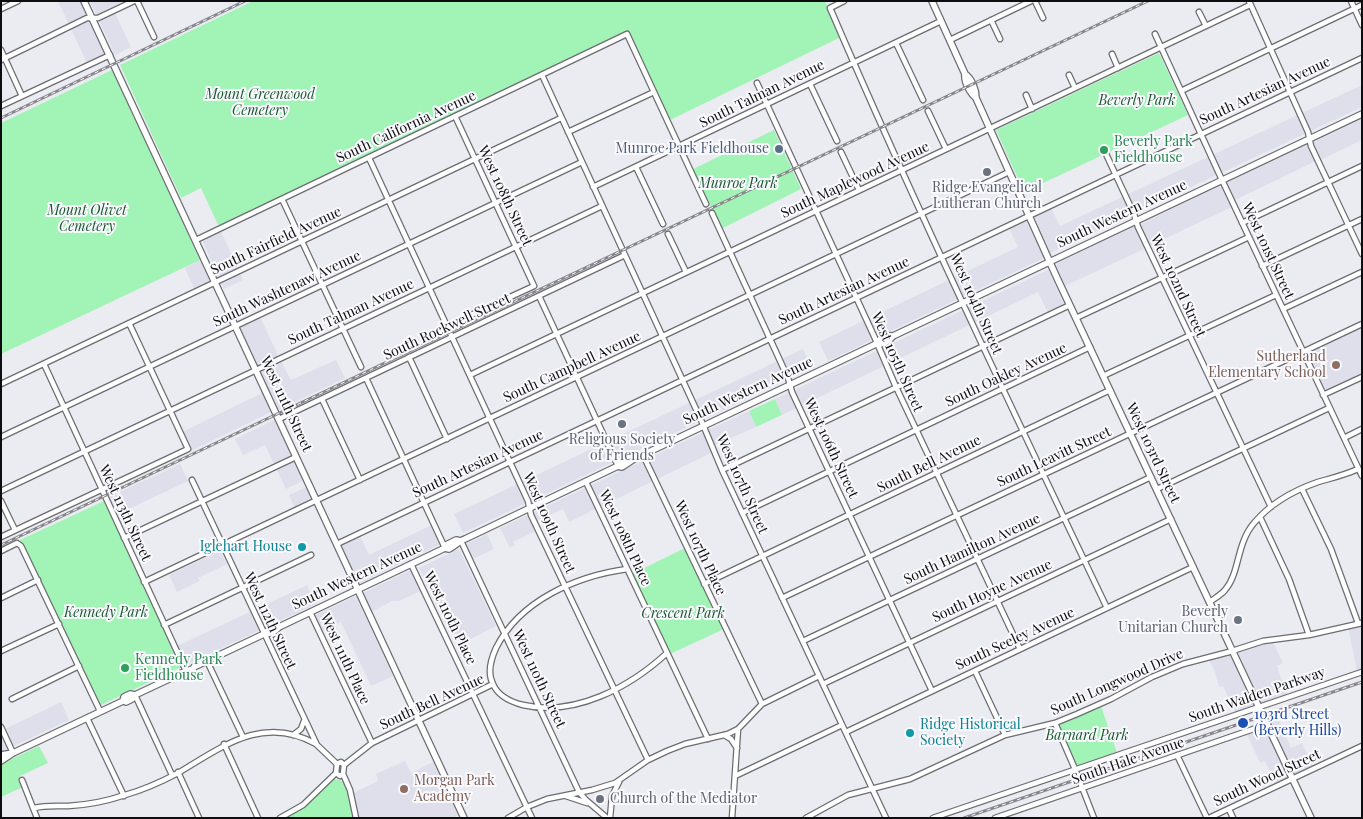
<!DOCTYPE html>
<style>
body{margin:0}
#map{position:relative;width:1363px;height:819px;overflow:hidden;background:#ebebf2;font-family:"Playfair Display",serif}
canvas{display:block}
.frame{position:absolute;inset:0;border:2px solid #0d0d0f;pointer-events:none}
</style>
<div id="map">
<canvas width="1363" height="819"></canvas>
<div class="frame"></div>
</div>
<script>
const ctx = document.querySelector('canvas').getContext('2d');
ctx.lineJoin = 'round';
function fill(path, color) { ctx.fillStyle = color; ctx.fill(path, 'evenodd'); }
function stroke(path, color, width, dash) { ctx.strokeStyle = color; ctx.lineWidth = width; ctx.lineCap = dash ? 'butt' : 'round'; ctx.setLineDash(dash || []); ctx.stroke(path); }
function write(font, color, halo, rows, align = 'center') {
  ctx.font = font + ' "Playfair Display",serif'; ctx.lineWidth = 4; ctx.setLineDash([]); ctx.textBaseline = 'middle'; ctx.strokeStyle = halo; ctx.fillStyle = color; for (const [text, x, y, turn = 0] of rows) {
    ctx.save(); ctx.translate(x, y); ctx.rotate((+turn || 0) * Math.PI / 180); ctx.textAlign = isNaN(turn) ? turn : align; if (halo) ctx.strokeText(text, 0, 0); ctx.fillText(text, 0, 0); ctx.restore();
  }
}
const built = new Path2D(`
 M58,1H81L106,54L87,63Z
 M90,1H133L114,11L131,47L115,55Z
 M1362,85V107L1050,253L1033,214L1050,206L1060,226Z
 M1362,119V140L1320,160L1312,143Z
 M1307,145H1309L1316,161L1233,201L1225,184Z
 M1222,185L1232,207L1149,246L1139,225Z
 M1025,218L1044,258L828,361L819,342L1018,247L1008,226Z
 M1135,226L1146,248L1065,286L1056,266L1058,263Z
 M219,227L243,280L224,289L200,236Z
 M200,260L212,286L196,293L185,268Z
 M1048,270L1064,304L1048,313L1038,292L782,415L775,399Z
 M260,317L279,357L258,367L240,327Z
 M1362,326V374L1324,392L1306,353Z
 M803,349L812,368L463,533L454,514Z
 M336,360L345,378L278,410L260,371L281,361L291,380Z
 M262,393L271,412L189,452L180,433Z
 M749,411L756,427L715,445L717,450L569,522L563,509L535,522L538,530L513,542L515,545L510,548L500,528Z
 M276,419L304,480L286,489L265,445L243,455L235,439Z
 M180,464L188,481L118,514L109,497Z
 M307,487L313,500L295,508L289,495Z
 M434,524L443,543L358,584L339,543L359,534L369,555Z
 M487,534L494,549L471,560L464,545Z
 M459,549L496,626L457,646L419,568Z
 M220,551L227,564L198,578L200,581L177,592L169,575Z
 M413,569L423,590L399,601H392L371,612L363,593Z
 M307,585L316,604L181,667L173,648Z
 M356,596L393,676L371,686L341,622L320,632L313,616Z
 M1362,625V669L1357,671L1348,627Z
 M1273,642L1283,663L1277,666L1287,695L1261,704L1237,651L1263,643Z
 M1231,652L1256,706L1235,712L1223,686L1219,687L1215,672L1208,658Z
 M61,702L69,720L1,752V731Z
 M1278,718L1291,748L1302,743L1313,766L1295,774L1269,720Z
 M1265,727L1290,778L1276,785L1265,761L1260,763L1247,734Z
 M405,761L411,773L433,762L458,815L454,818H286L311,800L329,782L338,779L343,781L349,795L378,781L376,774Z`);
const green = new Path2D(`
 M253,1H825L841,37L668,121L628,33L219,227L201,188L181,198L120,65Z
 M1159,53L1188,115L1024,192L996,130Z
 M112,70L200,260L1,354V123Z
 M774,130L801,189L721,229L693,169Z
 M775,399L782,415L756,427L749,411Z
 M104,501L181,667L99,706L20,540Z
 M685,548L724,629L670,654L632,574Z
 M1101,706L1117,753L1077,767L1058,725Z
 M39,746L48,763L20,776L25,786L1,797V764Z
 M334,779C351,780 351,804 353,818H286L311,800Z`);
const minor = new Path2D(`
 M137,1L154,37
 M844,1L830,8C917,210 1012,409 1107,608
 M1035,1L1043,18
 M1249,1L1308,132L1311,146L1362,254
 M1351,1L1362,25
 M1,9L18,1
 M1199,12L1206,26
 M991,20L1000,39
 M1155,34L1222,180L1362,476
 M950,40L1031,1
 M896,43L923,100
 M1,50L22,96
 M1112,54L1118,68
 M1,60L87,18H98L134,1
 M542,75L701,420L722,470L886,818
 M1069,75L1075,88
 M757,83L874,336L896,387L1020,649
 M810,84L837,141
 M1181,91L1362,5
 M1026,95L1032,109
 M1,106L110,55
 M928,111L946,149
 M568,132L654,92
 M841,152L859,190
 M1106,154L1134,214L1138,227L1271,507
 M369,158L528,501L531,515L648,760
 M636,167L663,224
 M593,187L941,21
 M282,199L361,367
 M712,213L788,378L792,392L932,691
 M1242,223L1362,166
 M668,234L686,272
 M196,240L627,34L706,204
 M1262,266L1362,219
 M539,296L618,466
 M1283,309L1362,272
 M1076,318L1249,237
 M447,326L534,286L455,116
 M409,357L447,439
 M44,364L186,671
 M470,375L1250,5
 M1103,376L1276,295
 M366,378L445,548
 M1,384L561,118
 M1323,395L1362,377
 M322,399L360,480
 M279,419L625,255
 M1,437L582,162
 M1344,438L1362,429
 M643,455L762,704
 M722,470L1070,305
 M192,480L317,745L337,764
 M586,482L708,739
 M1157,489L1329,408
 M1302,489L1331,549L1358,623
 M1,491L602,206
 M1,501L15,530
 M742,513L1090,347
 M1260,517L1289,579L1309,635
 M1,537L188,449L129,323
 M124,538L296,457
 M461,541L579,792L586,800L607,818
 M337,544L1362,58
 M1,551L17,543L21,546L100,711
 M411,564L532,818
 M627,569C577,576 520,600 496,648C491,659 487,673 493,684C498,696 511,702 523,705C575,717 630,687 667,653
 M144,582L1009,172
 M704,584L1110,390
 M1,598L38,580
 M782,598L1362,324
 M1210,602C1215,598 1221,595 1225,590C1240,573 1236,544 1254,523C1270,504 1295,490 1318,482C1332,478 1345,475 1358,469
 M310,612L372,743
 M164,625L311,555
 M803,641L1151,477
 M1,651L59,624
 M207,661L243,737
 M975,671L1005,735
 M823,684L1171,519
 M135,695L172,775
 M12,699L79,666
 M87,718L124,796
 M1055,723L1075,769L1094,818
 M1,727L13,753
 M846,732L1193,567
 M293,735L301,729L304,721
 M724,735L731,739L737,748
 M224,744L258,818
 M1177,755L1207,818
 M341,762L344,765L343,774L340,776L336,773L337,764Z
 M344,765L372,743L493,684
 M178,772L199,818
 M343,774L350,790L356,818
 M735,776L842,725
 M22,780L37,818
 M566,796L587,803
 M34,808C45,805 57,806 68,806C88,805 107,801 125,795C143,790 161,782 178,773C222,747 263,714 316,744
 M1229,809L1233,818
 M280,818L303,805L336,773
 M508,818L527,807L547,799L592,790L615,783L648,760L667,751L685,744L728,734L738,729L762,704L819,676
 M610,818L612,796L619,782
 M732,818L738,729
 M806,818L848,795L910,779L1005,735L1055,723L1077,714L1111,699L1152,677L1183,664L1229,652L1263,641L1309,635L1362,623
 M933,818L1362,672
 M995,818L1268,724
 M1209,818L1362,746`);
const major = new Path2D(`
 M84,1L464,818
 M932,1L965,74C972,79 976,90 976,98L1057,278L1311,818
 M965,74C964,82 970,93 976,98
 M876,344C881,337 885,335 893,336
 M618,466L620,462L628,459L630,460
 M445,548L446,545L456,540L461,541
 M264,634L272,627H279
 M123,701L124,697L130,694L135,695
 M1,755L13,753
 M1,761L13,753L123,701L126,702L132,699L135,695L186,671L193,669L194,667L264,634C271,634 275,632 279,627L445,548L449,549C455,546 459,541 465,539L618,466L622,467L634,459L876,344C884,345 889,341 893,336L1362,114`);
const rail = new Path2D(`
 M1,118L245,1
 M1,545L1148,1
 M964,818L1362,682`);
const markers = [
 [779,149,5,"#5c6f8a"],
 [1104,150,5,"#2e9e5b"],
 [987,172,5,"#6b7280"],
 [1336,365,5,"#8d6e63"],
 [622,424,5,"#6b7280"],
 [302,547,5,"#0f9aa8"],
 [1238,620,5,"#6b7280"],
 [125,668,5,"#2e9e5b"],
 [1243,723,6,"#1a4fb4"],
 [910,733,5,"#0f9aa8"],
 [404,789,5,"#8d6e63"],
 [600,799,5,"#6b7280"]
];
const streetNames = [
 ["South Artesian Avenue",1265,91,-25],
 ["South Talman Avenue",762,94,-26],
 ["South California Avenue",406,127,-25],
 ["South Maplewood Avenue",855,180,-25],
 ["West 108th Street",505,196,65],
 ["South Western Avenue",1122,214,-25],
 ["South Fairfield Avenue",276,241,-25],
 ["West 101st Street",1268,251,65],
 ["West 102nd Street",1178,286,65],
 ["South Washtenaw Avenue",287,289,-25],
 ["South Artesian Avenue",844,291,-25],
 ["West 104th Street",976,304,66],
 ["South Talman Avenue",351,312,-25],
 ["South Rockwell Street",447,327,-25],
 ["West 105th Street",897,362,66],
 ["South Campbell Avenue",572,367,-25],
 ["South Oakley Avenue",1006,375,-25],
 ["South Western Avenue",748,391,-25],
 ["West 111th Street",286,404,65],
 ["West 106th Street",831,448,65],
 ["West 103rd Street",1153,453,65],
 ["South Leavitt Street",1054,457,-25],
 ["South Artesian Avenue",478,464,-25],
 ["South Bell Avenue",929,464,-26],
 ["West 107th Street",742,484,66],
 ["West 113th Street",125,513,65],
 ["West 109th Street",549,523,66],
 ["West 108th Place",625,538,65],
 ["West 107th Place",700,548,65],
 ["South Hamilton Avenue",972,549,-25],
 ["South Western Avenue",357,576,-25],
 ["South Hoyne Avenue",992,591,-25],
 ["West 110th Place",450,618,64],
 ["West 112th Street",270,621,65],
 ["South Seeley Avenue",1015,639,-25],
 ["West 111th Place",345,659,65],
 ["West 110th Street",539,679,65],
 ["South Longwood Drive",1117,682,-24],
 ["South Walden Parkway",1257,695,-19],
 ["South Bell Avenue",432,702,-25],
 ["South Hale Avenue",1128,761,-19],
 ["South Wood Street",1267,778,-25]
];
const parkNames = [
 ["Mount Greenwood",260,95],
 ["Cemetery",260,111],
 ["Beverly Park",1137,101],
 ["Munroe Park",738,184],
 ["Mount Olivet",87,211],
 ["Cemetery",87,227],
 ["Kennedy Park",106,613],
 ["Crescent Park",683,614],
 ["Barnard Park",1087,736]
];
const leisureNames = [
 ["Beverly Park",1114,142],
 ["Fieldhouse",1114,158],
 ["Kennedy Park",135,660],
 ["Fieldhouse",135,676]
];
const serviceNames = [
 ["Munroe Park Fieldhouse",769,149]
];
const worshipNames = [
 ["Ridge Evangelical",987,188],
 ["Lutheran Church",987,204],
 ["Religious Society",622,440],
 ["of Friends",622,456],
 ["Beverly",1228,612,"right"],
 ["Unitarian Church",1228,628,"right"],
 ["Church of the Mediator",610,799,"left"]
];
const educationNames = [
 ["Sutherland",1326,357],
 ["Elementary School",1326,373],
 ["Morgan Park",414,781,"left"],
 ["Academy",414,797,"left"]
];
const cultureNames = [
 ["Iglehart House",292,547],
 ["Ridge Historical",920,725,"left"],
 ["Society",920,741,"left"]
];
const transitNames = [
 ["103rd Street",1254,715],
 ["(Beverly Hills)",1254,731]
];
fill(built, '#dfdfec');
fill(green, '#a2f4b6');
stroke(minor, '#6c6c72', 7);
stroke(major, '#6c6c72', 8);
stroke(minor, '#fff', 4.5);
stroke(major, '#fff', 5.5);
stroke(rail, '#86868b', 3);
stroke(rail, '#f9f9fe', 1, [4]);
for (const [x, y, r, color] of markers) { const dot = new Path2D(); dot.arc(x, y, r, 0, 2 * Math.PI); ctx.fillStyle = color; ctx.fill(dot); stroke(dot, '#f9f9fe', 2); }
write('14px', '#0d0d0f', '#f9f9fe', streetNames);
write('italic 14px', '#18582e', '#f9f9fe', parkNames);
write('14px', '#27864d', '#f9f9fe', leisureNames, 'left');
write('14px', '#4e5e75', '#f9f9fe', serviceNames, 'right');
write('14px', '#5b616d', '#f9f9fe', worshipNames);
write('14px', '#785e54', '#f9f9fe', educationNames, 'right');
write('14px', '#0d838f', '#f9f9fe', cultureNames, 'right');
write('14px', '#164399', '#f9f9fe', transitNames, 'left');
</script>
